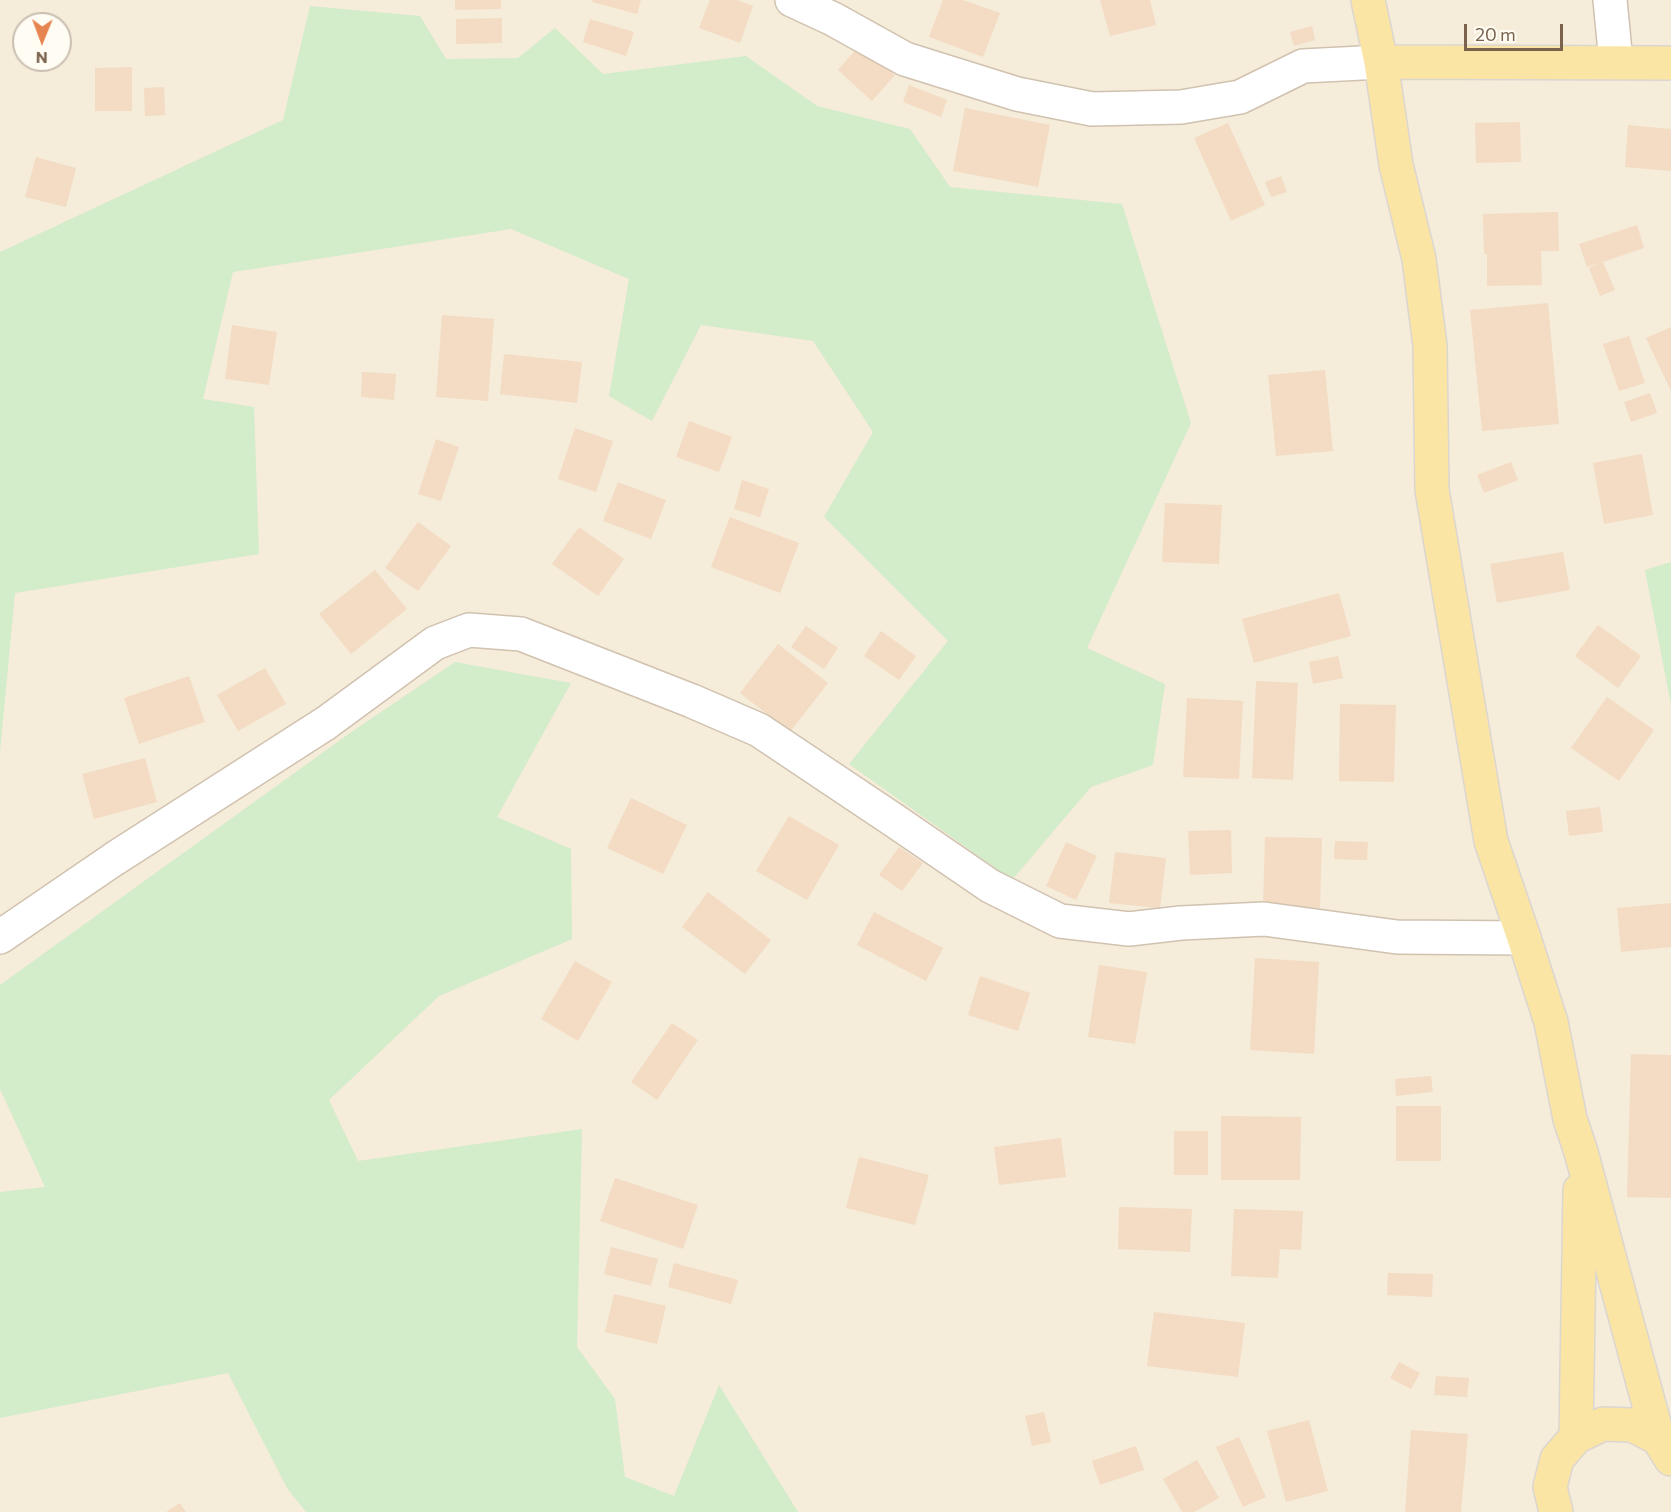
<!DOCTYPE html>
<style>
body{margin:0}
#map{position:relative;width:1671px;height:1512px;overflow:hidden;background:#fdf8ec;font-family:Commissioner,sans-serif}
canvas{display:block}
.north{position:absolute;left:12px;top:12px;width:60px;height:60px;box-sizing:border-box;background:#fffcf3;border:2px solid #cabfb1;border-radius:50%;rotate:181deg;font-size:16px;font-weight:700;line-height:24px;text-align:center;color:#7a634d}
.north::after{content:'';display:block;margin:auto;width:21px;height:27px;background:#e68552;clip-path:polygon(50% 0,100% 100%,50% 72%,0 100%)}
.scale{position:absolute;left:1464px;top:24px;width:99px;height:27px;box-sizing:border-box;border:3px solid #7a634d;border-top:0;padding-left:8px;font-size:18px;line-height:21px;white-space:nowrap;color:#7a634d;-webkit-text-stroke:4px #fffcf3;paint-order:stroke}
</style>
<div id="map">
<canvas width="1671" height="1512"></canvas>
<div class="north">N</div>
<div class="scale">20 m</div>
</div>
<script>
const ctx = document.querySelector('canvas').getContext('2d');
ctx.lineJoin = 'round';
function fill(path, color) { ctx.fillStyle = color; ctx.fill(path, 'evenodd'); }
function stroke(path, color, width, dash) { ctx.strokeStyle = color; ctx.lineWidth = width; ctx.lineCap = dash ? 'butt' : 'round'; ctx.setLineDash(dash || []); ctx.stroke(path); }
const residential = new Path2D(`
 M0,0H1671V1512H0ZM24,24H60V60H24Z`);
const green = new Path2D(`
 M310,6L420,16L446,59L518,58L555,28L603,74L746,56L817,106L910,129L950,187L1122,204L1191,423L1087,648L1165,684L1153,765L1091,787L1012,880L849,764L948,641L824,517L873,432L813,341L701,325L652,421L609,396L629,279L511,229L233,272L203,399L254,407L259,554L15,593L0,752V252L283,120Z
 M1671,562V705L1645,570Z
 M455,662L571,683L497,817L571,849L572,939L439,996L329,1100L358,1161L582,1129L577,1347L615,1399L625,1477L674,1496L719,1385L798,1512H306L287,1488L228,1373L0,1418V1192L45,1187L0,1089V985L350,733Z`);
const building = new Path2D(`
 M455,0H501V9L455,10Z
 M593,0H641L637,14L592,2Z
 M710,0H737L753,6L740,43L699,28Z
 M943,0H963L1000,13L983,57L929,37Z
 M1100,0H1150L1156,25L1110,36Z
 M502,18V43L456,44V19Z
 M590,19L634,32L626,56L583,42Z
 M1312,26L1315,40L1294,46L1290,32Z
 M860,45L895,75L872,101L838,70Z
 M132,67V111H95V68Z
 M909,85L947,100L941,117L903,102Z
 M164,87L165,115L145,116L144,88Z
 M965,108L1050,125L1038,187L953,171Z
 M1520,122L1521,162L1476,163L1475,123Z
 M1228,123L1265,205L1231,221L1194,138Z
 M1628,125L1671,129V171L1625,167Z
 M36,157L76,168L66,207L25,197Z
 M1281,176L1287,192L1271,197L1265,182Z
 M1558,212L1559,251H1541L1542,285L1487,286V254H1484L1483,214Z
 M1637,225L1644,248L1603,262L1615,290L1600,296L1589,268L1599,263L1587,267L1579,244Z
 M1548,303L1559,424L1482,431L1470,310Z
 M442,315L494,319L488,401L436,397Z
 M232,325L277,332L269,385L225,379Z
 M1671,327V391L1646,338Z
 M1629,336L1645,383L1619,391L1603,344Z
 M504,354L582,362L577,403L500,394Z
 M1325,370L1333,451L1276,456L1268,375Z
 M362,372L396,374L394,400L361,397Z
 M1650,393L1657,413L1631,422L1624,402Z
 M689,421L732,437L719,472L676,457Z
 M575,428L613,441L596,492L558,479Z
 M436,439L459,447L441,501L418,494Z
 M1642,454L1653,515L1604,524L1593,463Z
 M1511,462L1518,480L1484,493L1477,475Z
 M742,480L769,489L760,517L734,509Z
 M618,482L666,500L651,539L603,521Z
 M1165,503L1222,505L1219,564L1162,562Z
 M730,517L799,543L780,593L711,567Z
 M418,522L451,546L418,591L385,568Z
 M579,527L624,559L598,596L552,564Z
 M1563,552L1570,590L1497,603L1490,564Z
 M375,570L407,609L351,654L319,614Z
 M1339,593L1351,636L1254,663L1242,619Z
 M1598,625L1641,656L1618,688L1575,656Z
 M806,626L838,648L824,669L791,647Z
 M881,631L916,656L899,680L864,656Z
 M778,644L828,683L790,732L740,693Z
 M1338,656L1343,678L1313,684L1309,662Z
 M265,668L286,704L238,731L217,695Z
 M189,676L205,722L139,744L124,698Z
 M1256,681L1298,683L1293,780L1252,778Z
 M1607,697L1654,730L1619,781L1571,748Z
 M1187,698L1243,701L1239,779L1183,777Z
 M1340,704L1396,705L1394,782L1339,781Z
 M145,758L157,802L94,819L82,774Z
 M631,798L687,825L663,874L607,848Z
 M1600,807L1603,832L1569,836L1566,811Z
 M789,816L839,845L807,900L756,871Z
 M1231,830L1232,873L1190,875L1188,831Z
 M1265,837L1322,838L1320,908L1263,906Z
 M1335,841L1368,842L1367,860L1334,859Z
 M1066,842L1097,856L1076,900L1046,886Z
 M899,847L923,863L902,891L879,875Z
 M1115,852L1166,858L1160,908L1109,903Z
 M708,892L771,940L745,974L682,927Z
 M1671,903V947L1621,952L1617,908Z
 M874,912L943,948L926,981L857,945Z
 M1255,958L1319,962L1314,1054L1250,1050Z
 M575,961L612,982L578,1041L541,1019Z
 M1099,965L1147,972L1135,1044L1088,1037Z
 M980,976L1030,993L1018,1031L968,1015Z
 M672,1023L698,1040L657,1100L631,1082Z
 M1631,1054L1671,1055V1198L1627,1197Z
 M1431,1076L1433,1092L1396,1096L1395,1079Z
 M1396,1106H1441V1161H1396Z
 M1221,1116L1301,1117L1300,1180H1221Z
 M1174,1131H1208V1175H1174Z
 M1061,1138L1066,1177L999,1185L994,1147Z
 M859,1157L929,1175L915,1225L846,1208Z
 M615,1178L698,1205L683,1249L600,1221Z
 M1119,1207L1192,1209L1190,1252L1118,1249Z
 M1234,1209L1303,1211L1301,1250L1280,1249L1278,1278L1231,1276Z
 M611,1247L658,1259L651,1286L604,1274Z
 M674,1263L738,1280L731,1304L668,1287Z
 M1388,1273L1433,1274L1432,1297L1387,1295Z
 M614,1294L666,1306L657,1344L605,1332Z
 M1154,1312L1245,1323L1238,1377L1147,1366Z
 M1399,1362L1420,1373L1411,1389L1390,1378Z
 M1436,1376L1469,1378L1467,1397L1434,1395Z
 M1044,1412L1051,1442L1032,1446L1025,1416Z
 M1309,1420L1328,1491L1286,1502L1267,1431Z
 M1411,1430L1468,1434L1461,1512H1405Z
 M1239,1437L1266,1497L1243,1507L1216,1447Z
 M1136,1446L1144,1470L1100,1485L1092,1461Z
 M1197,1460L1219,1498L1194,1512H1182L1163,1479Z
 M180,1503L186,1512H166Z`);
const minor = new Path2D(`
 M792,0L833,19L905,59L1017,94L1092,109L1181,107L1240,97L1303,66L1381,62
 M1610,0L1616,62
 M0,937L114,859L326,723L435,643L469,630L521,634L692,701L759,730L895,821L990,886L1060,921L1129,929L1181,923L1264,919L1397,937L1524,938`);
const major = new Path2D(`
 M1368,0L1381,62L1396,165L1419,259L1430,346L1432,490L1491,841L1524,938L1551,1022L1570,1119L1581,1152L1658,1438
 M1381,62L1671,63
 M1576,1437L1580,1190
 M1556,1512L1550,1487L1557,1459L1576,1437L1603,1424L1632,1425L1658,1438L1671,1459`);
fill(residential, '#f5ecda');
fill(green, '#d3ecc9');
fill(building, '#f3dcc3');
stroke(minor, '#d1c2b0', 36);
stroke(major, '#dcd6d1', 36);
stroke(minor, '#fff', 33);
stroke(major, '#fae5a5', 33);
</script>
